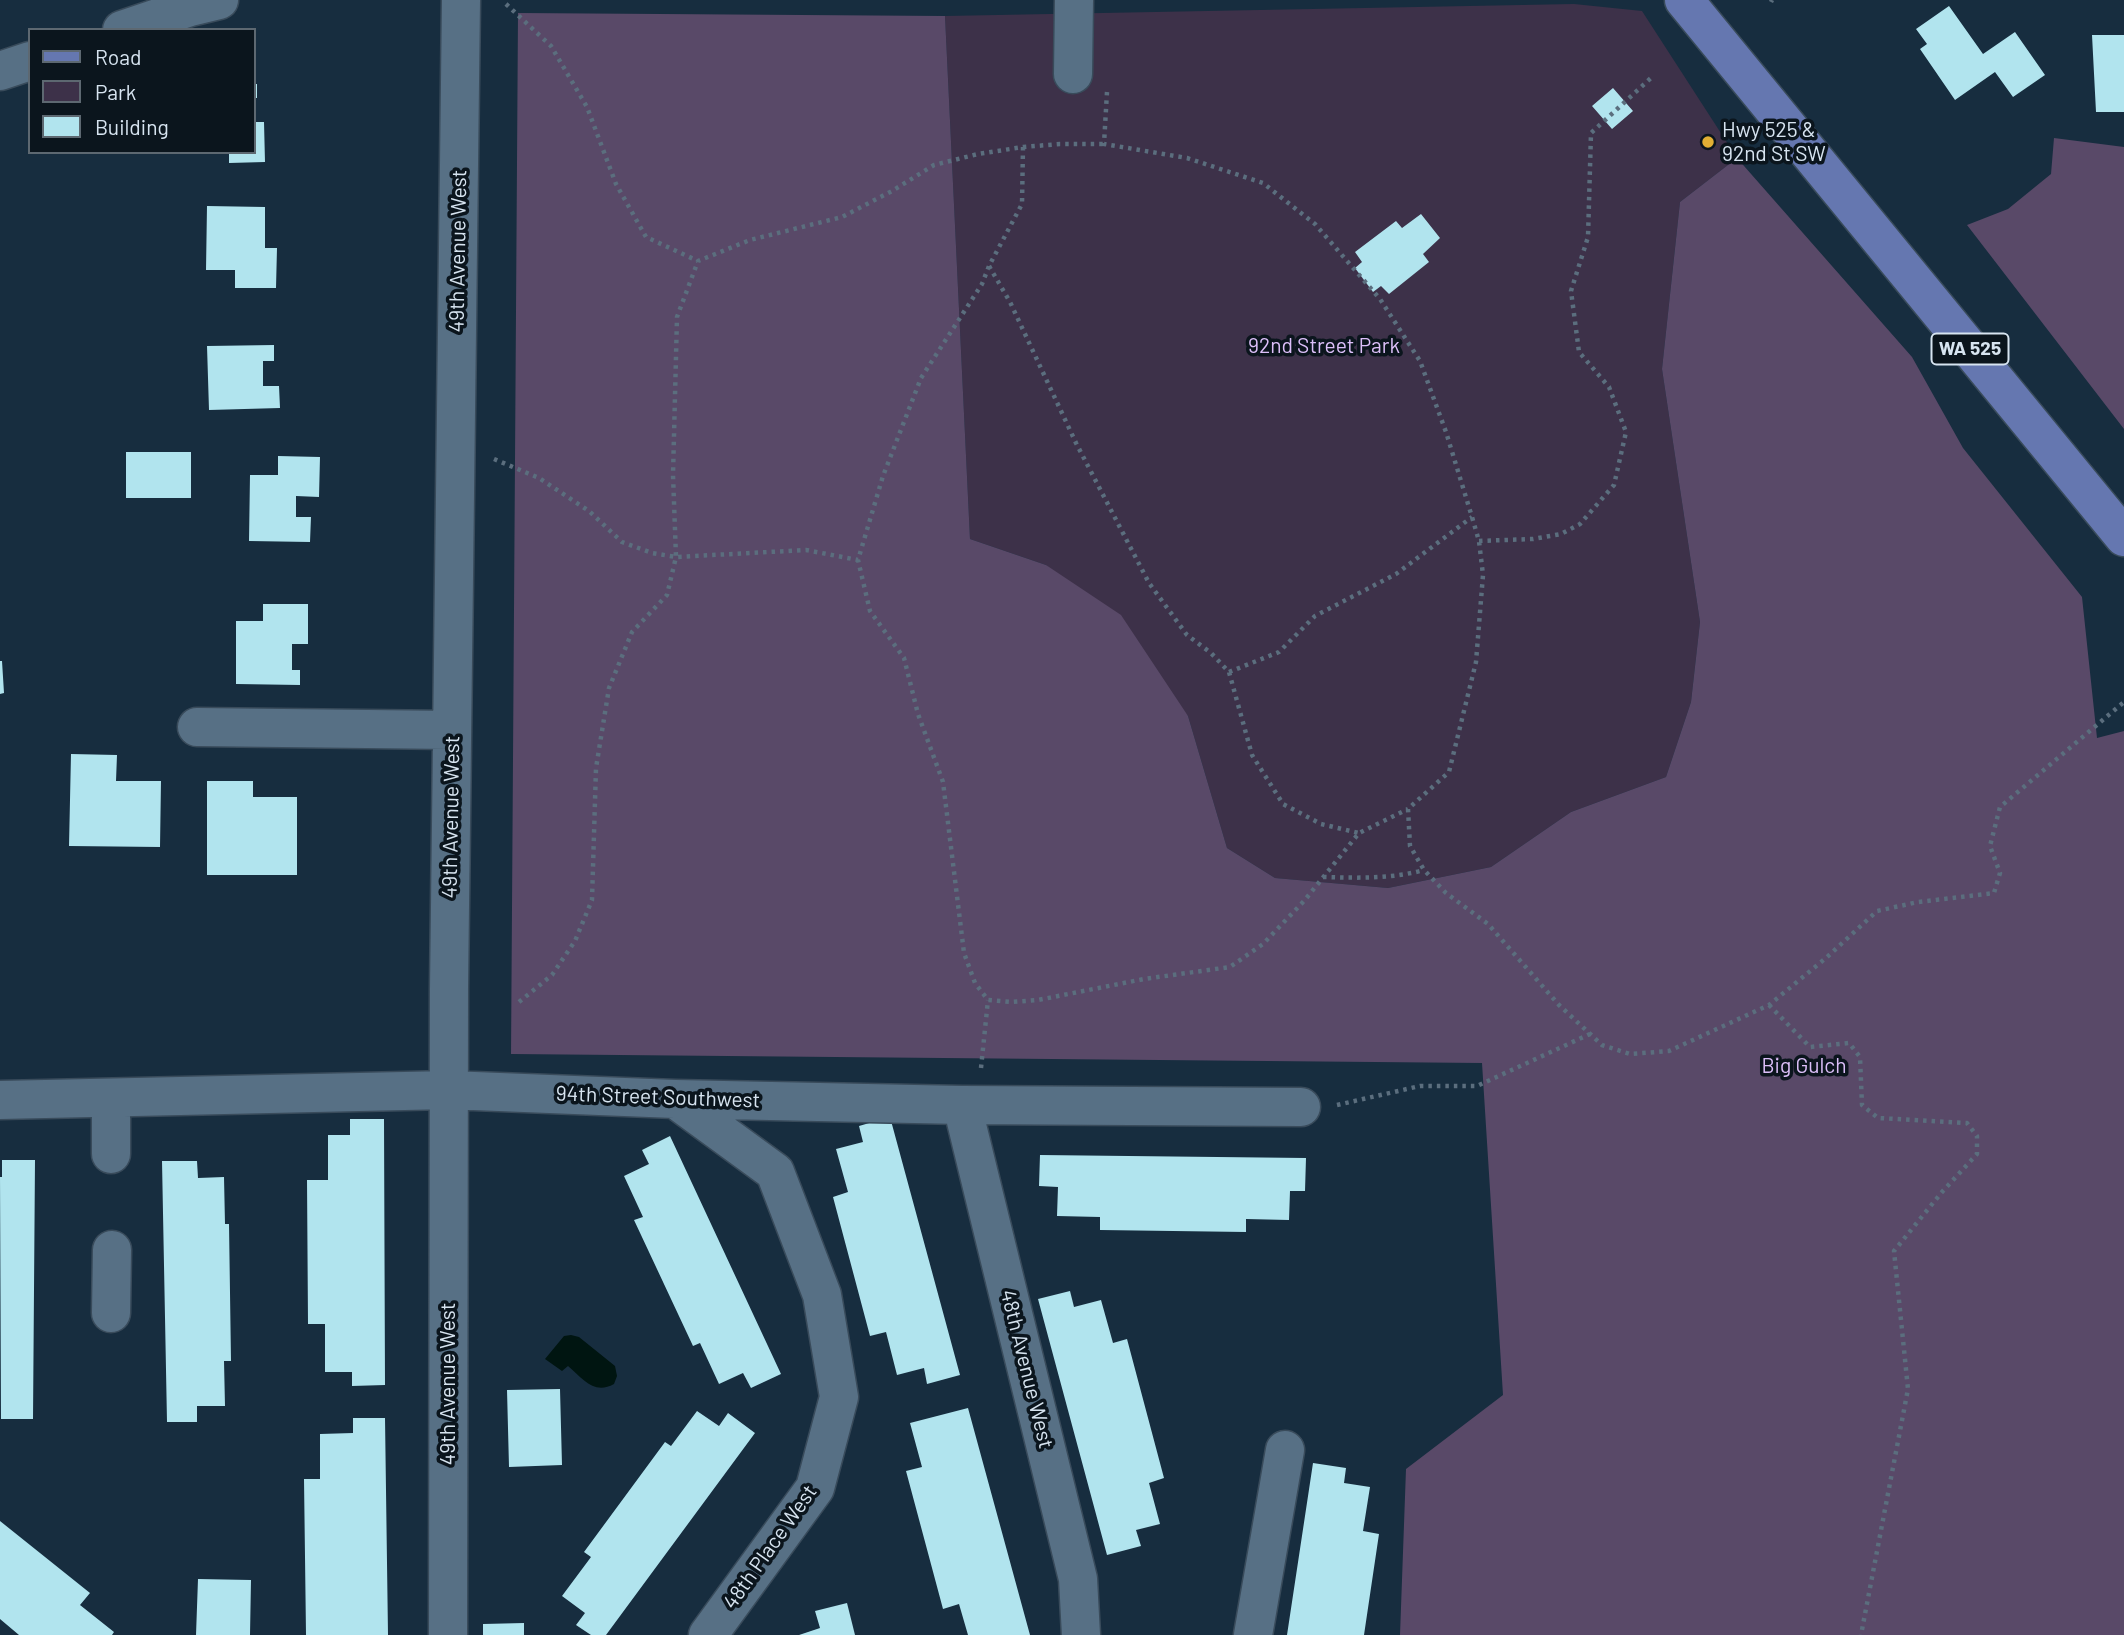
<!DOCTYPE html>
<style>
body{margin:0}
#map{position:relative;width:2124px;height:1635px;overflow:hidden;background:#172d3f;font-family:Barlow,sans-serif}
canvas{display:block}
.legend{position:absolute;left:28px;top:28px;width:228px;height:126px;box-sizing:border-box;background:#0b151d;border:2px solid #5d6871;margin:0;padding:9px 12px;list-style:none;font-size:21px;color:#d7e4f0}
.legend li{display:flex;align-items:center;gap:14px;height:35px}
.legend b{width:35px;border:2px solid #5d6871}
</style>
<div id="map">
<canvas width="2124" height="1635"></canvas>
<ul class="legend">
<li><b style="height:9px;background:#6577b0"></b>Road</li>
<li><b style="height:19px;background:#3d3149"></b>Park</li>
<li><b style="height:19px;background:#b1e4ee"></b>Building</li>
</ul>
</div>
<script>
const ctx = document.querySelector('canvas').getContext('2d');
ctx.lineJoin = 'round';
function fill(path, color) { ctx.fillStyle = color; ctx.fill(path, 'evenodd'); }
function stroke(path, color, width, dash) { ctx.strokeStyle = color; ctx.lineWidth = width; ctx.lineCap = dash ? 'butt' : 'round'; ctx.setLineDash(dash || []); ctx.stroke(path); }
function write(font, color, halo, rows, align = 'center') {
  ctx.font = font + ' Barlow,sans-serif'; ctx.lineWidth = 7; ctx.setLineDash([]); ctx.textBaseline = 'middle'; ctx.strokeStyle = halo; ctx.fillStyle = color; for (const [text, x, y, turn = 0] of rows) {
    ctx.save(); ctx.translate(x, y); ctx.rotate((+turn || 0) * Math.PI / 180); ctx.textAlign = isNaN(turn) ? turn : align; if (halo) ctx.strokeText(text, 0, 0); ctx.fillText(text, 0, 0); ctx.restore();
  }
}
const green = new Path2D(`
 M1574,4L1642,11L1737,158L1680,202L1662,369L1700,622L1691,702L1666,777L1571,812L1491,867L1388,888L1275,878L1227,848L1188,716L1046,565L970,539L945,16Z`);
const forest = new Path2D(`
 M518,13L945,16L970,539L1046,565L1121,615L1188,716L1227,848L1275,878L1388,888L1491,867L1571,812L1666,777L1691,702L1700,622L1662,369L1680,202L1737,158L1912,357L1963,448L2082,597L2097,738L2124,731V1635H1400L1406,1469L1503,1395L1482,1063L511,1054Z
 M2054,138L2124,147V429L1967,225L2008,209L2051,174Z`);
const water = new Path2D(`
 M571,1335L579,1337L615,1366L617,1376L614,1384C594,1395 583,1379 568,1366L562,1371L545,1359L564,1336Z`);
const building = new Path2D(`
 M1949,6L1983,54L2015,32L2045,75L2013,97L1995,72L1955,100L1920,49L1927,44L1916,29Z
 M2092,35H2124V112H2096Z
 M254,84H257V98H254Z
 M1613,88L1633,111L1612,129L1592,106Z
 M254,122H264L265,162L229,163V152H254Z
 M207,206L265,207V248H277L276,288H235V270H206Z
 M1421,214L1440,238L1423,254L1429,262L1389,294L1381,286L1373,292L1355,268L1362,262L1355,252L1396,221L1402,228Z
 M274,345V361H263V386H279L280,408L209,410L207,346Z
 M126,452H191V498H126Z
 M278,456L320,457L319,497L296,496V517H311L310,542L249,541L250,475H278Z
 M263,604H308V644H292V670H300V685L236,684V621H263Z
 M0,661H2L4,693L0,694Z
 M71,754L117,755L116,781H161L160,847L69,846Z
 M207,781H253V797H297V875H207Z
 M890,1117L960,1375L927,1384L924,1368L897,1375L886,1332L870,1336L833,1197L848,1192L836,1149L863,1142L859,1126Z
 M350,1119H384L385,1385L352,1386V1372H325V1324H308L307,1180H328V1135H350Z
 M670,1136L781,1374L751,1388L743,1373L719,1384L700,1343L693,1346L634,1220L643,1217L624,1176L649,1164L642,1150Z
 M1040,1155L1306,1158L1305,1191H1290L1289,1220L1246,1219V1232L1100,1230V1217L1057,1216L1058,1187L1039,1186Z
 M2,1160H35L33,1419H1L0,1177H2Z
 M162,1161H197L198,1178L224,1177L225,1224H229L231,1361H224L225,1406H197V1422H167Z
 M1070,1291L1074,1307L1101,1300L1113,1343L1127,1339L1164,1478L1149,1483L1160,1524L1136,1530L1141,1546L1107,1555L1038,1299Z
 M560,1389L562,1465L509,1467L507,1390Z
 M968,1408L1030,1635H968L959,1604L943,1609L906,1471L922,1467L910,1423Z
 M697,1411L719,1426L728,1413L755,1433L606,1635H591L576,1625L585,1613L562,1596L591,1557L584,1552L665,1442L671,1446Z
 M353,1418H385L388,1635H306L304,1479H320V1434L353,1433Z
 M1313,1463L1346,1468L1344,1483L1370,1487L1363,1531L1379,1534L1364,1635H1287Z
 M0,1521L90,1593L80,1605L114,1632L112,1635H19L0,1619Z
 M198,1579L251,1580L250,1635H196Z
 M847,1603L855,1635H799L820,1628L815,1611Z
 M524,1623V1635H483V1624Z`);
const path = new Path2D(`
 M1771,2L1772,0
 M506,4L551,46L587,107L616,184L646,237L698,261
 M1107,92L1104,144L1187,158L1263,183L1315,224L1380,299L1420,361L1446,432L1472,517L1479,541L1483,575L1476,662L1449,772L1408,809L1410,846L1424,870L1446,893L1488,924L1559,1005L1602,1045L1630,1054L1669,1051L1769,1005L1826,958L1877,911L1918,902L1994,893L2000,873L1990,846L2000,807L2124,702
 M1023,147L1022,204L989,266L982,284L921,378L883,476L858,560L870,611L904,658L918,714L943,782L964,953L975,983L988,1000L1012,1002L1038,1000L1144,979L1230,967L1263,944L1304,901L1359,833L1408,809
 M989,266L1010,302L1076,443L1149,583L1187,635L1211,653L1229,672L1252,755L1283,804L1321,824L1359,833
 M494,459L539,478L589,511L622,542L652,553L676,557L806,550L858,560
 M1479,541L1533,539L1561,534L1580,524L1614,485L1626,432L1609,387L1579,352L1571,291L1588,237L1591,133L1652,77
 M1229,672L1279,652L1315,616L1396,574L1472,517
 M1323,877C1358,878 1391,879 1424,870
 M519,1002L552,975L575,941L592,900L596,768L609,688L632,632L667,595L676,557L673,475L677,317L698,261L750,240L842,217L892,191L934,165L978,154L1023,147L1060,144H1104
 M1769,1005L1810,1047L1849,1043L1860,1057L1862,1105L1878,1118L1967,1123L1977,1136V1154L1942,1192L1894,1251L1908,1389L1861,1635
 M981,1068L988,1000
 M1337,1105L1420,1086H1477L1590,1034`);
const minor = new Path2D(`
 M122,30L190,7L219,0
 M0,71L30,61
 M1073,74L1074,0
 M197,727L452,730
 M111,1098V1154
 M675,1099L775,1172L822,1295L839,1397L815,1488L708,1635
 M0,1100L449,1090L675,1099L962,1105L1301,1107
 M962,1105L1078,1579L1081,1635
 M111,1313L112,1250
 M448,1635L449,988L461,0
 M1253,1635L1285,1450`);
const major = new Path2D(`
 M1684,0L2124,537`);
const markers = [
 [1708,142,7,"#e2af34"]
];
const shields = [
 [1970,349,77]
];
const shieldNames = [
 ["WA 525",1970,349]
];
const poiNames = [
 ["Hwy 525 &",1722,130],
 ["92nd St SW",1722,154]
];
const streetNames = [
 ["49th Avenue West",458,251,-89],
 ["49th Avenue West",451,817,-89],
 ["94th Street Southwest",658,1097,2],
 ["48th Avenue West",1027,1369,76],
 ["49th Avenue West",448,1384,-90],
 ["48th Place West",770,1547,-55]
];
const parkNames = [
 ["92nd Street Park",1324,346],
 ["Big Gulch",1804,1066]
];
fill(green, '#3d3149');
fill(forest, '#594968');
fill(water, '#001511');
fill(building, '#b1e4ee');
stroke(minor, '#394b5b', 41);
stroke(major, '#394b5b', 41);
stroke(path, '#5b6e7e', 4.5, [3.5, 5]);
stroke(minor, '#577085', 38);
stroke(major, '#6577b0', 38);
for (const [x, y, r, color] of markers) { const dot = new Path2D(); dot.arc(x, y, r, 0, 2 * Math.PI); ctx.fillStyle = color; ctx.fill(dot); stroke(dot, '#0b151d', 2.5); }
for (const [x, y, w] of shields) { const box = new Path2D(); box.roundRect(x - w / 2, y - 15.5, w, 31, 5); ctx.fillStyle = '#0b151d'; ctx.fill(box); stroke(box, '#d7e4f0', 2); }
write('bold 19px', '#d7e4f0', null, shieldNames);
write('21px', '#d7e4f0', '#0b151d', poiNames, 'left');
write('21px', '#d7e4f0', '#0b151d', streetNames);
write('21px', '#dcbff9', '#0b151d', parkNames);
</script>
